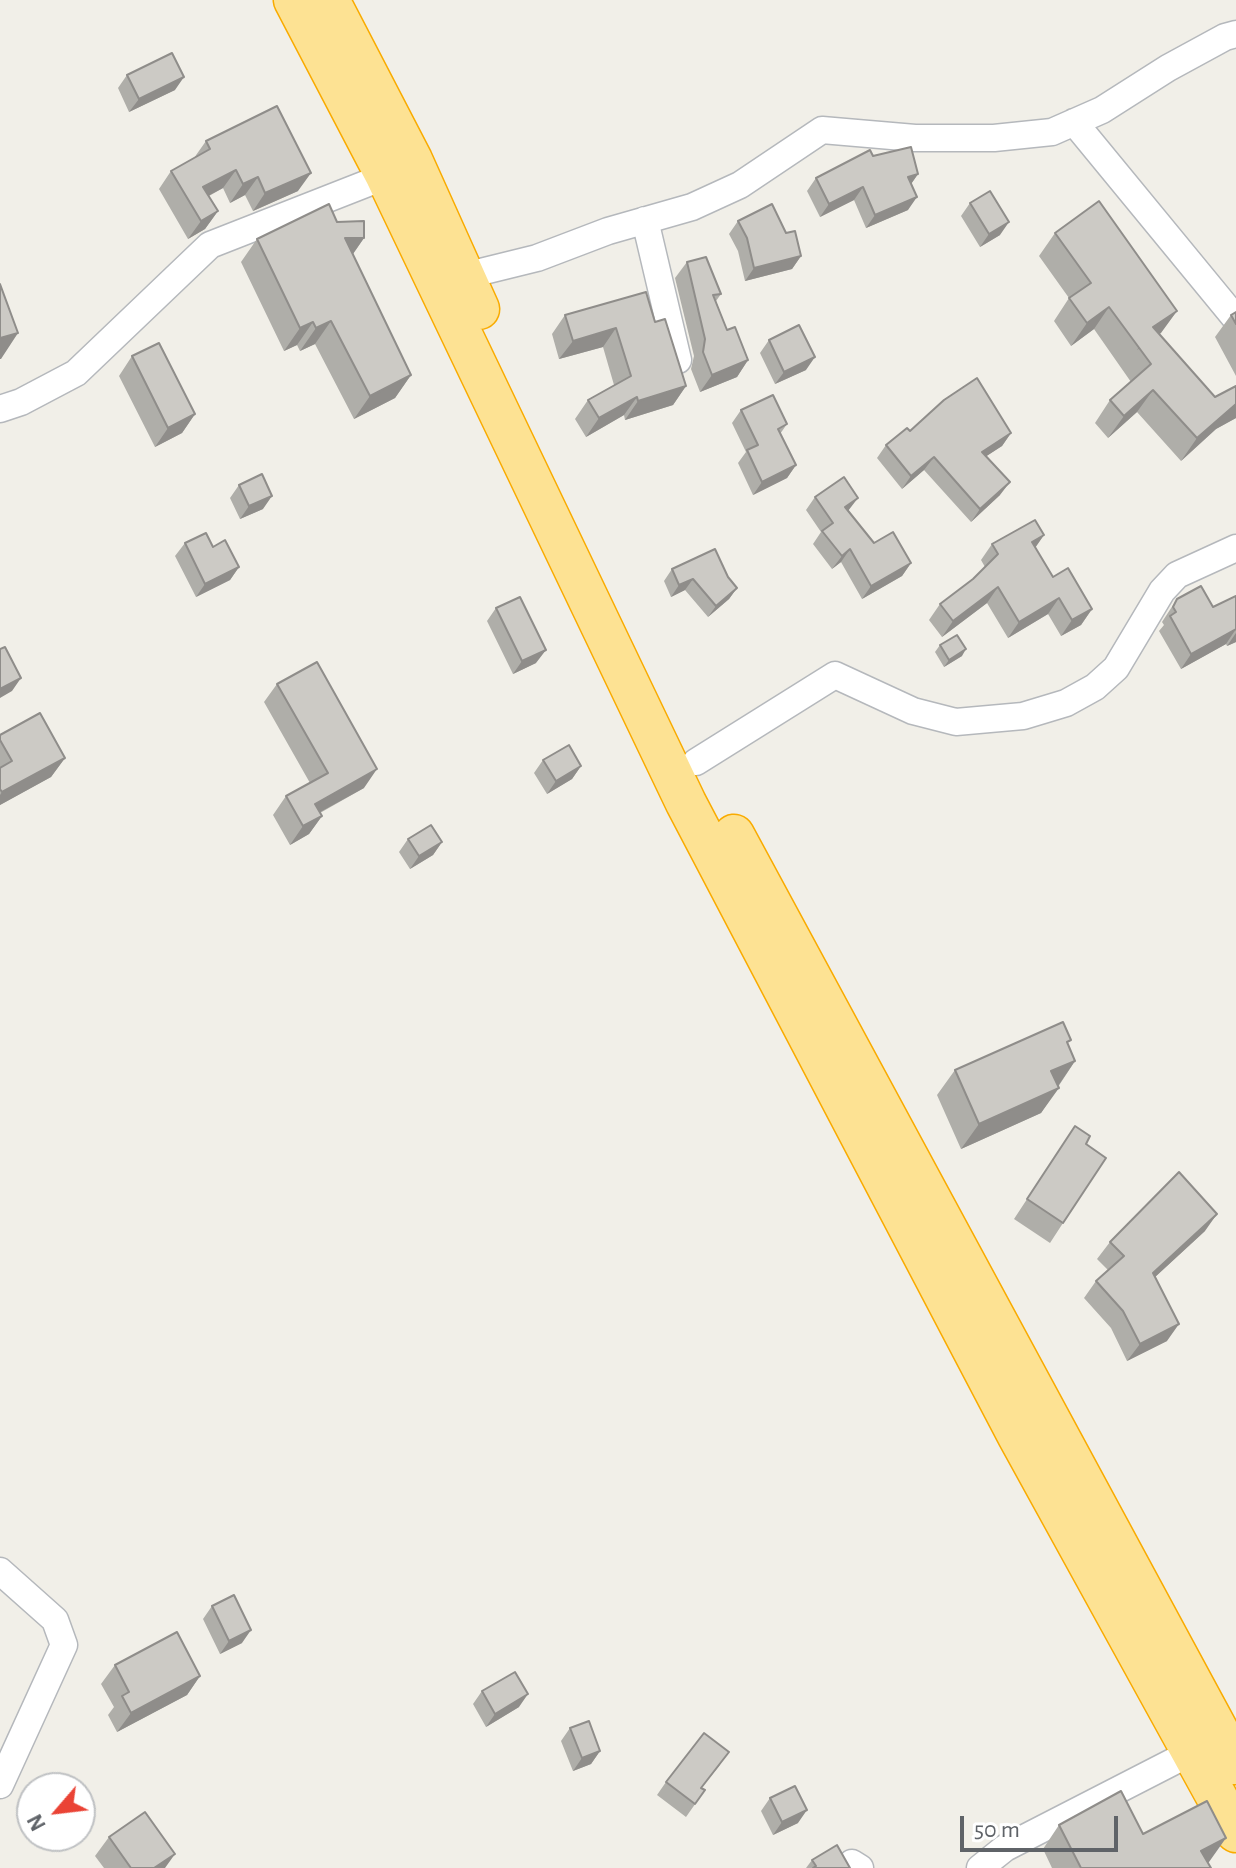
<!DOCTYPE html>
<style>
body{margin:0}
#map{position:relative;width:1236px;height:1868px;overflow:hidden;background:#f1efe8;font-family:"Alegreya Sans",sans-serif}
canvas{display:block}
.north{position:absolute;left:16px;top:1772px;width:80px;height:80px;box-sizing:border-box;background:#fff;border:2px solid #bfc1c3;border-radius:50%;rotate:242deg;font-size:22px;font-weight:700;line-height:32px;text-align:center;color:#5f6368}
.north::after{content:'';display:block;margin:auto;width:28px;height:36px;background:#ea4335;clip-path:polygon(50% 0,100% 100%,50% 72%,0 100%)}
.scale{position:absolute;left:960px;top:1816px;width:158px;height:36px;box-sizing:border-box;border:4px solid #5f6368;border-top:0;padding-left:10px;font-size:24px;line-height:28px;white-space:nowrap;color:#5f6368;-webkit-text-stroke:6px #fff;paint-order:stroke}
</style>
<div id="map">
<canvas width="1236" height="1868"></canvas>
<div class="north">N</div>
<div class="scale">50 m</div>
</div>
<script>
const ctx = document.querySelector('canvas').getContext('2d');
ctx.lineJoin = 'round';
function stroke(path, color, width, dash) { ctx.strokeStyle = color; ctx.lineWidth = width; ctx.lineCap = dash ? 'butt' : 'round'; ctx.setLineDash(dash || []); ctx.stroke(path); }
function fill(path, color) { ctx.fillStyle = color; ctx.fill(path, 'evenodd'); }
const minor = new Path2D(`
 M1074,122L1236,319
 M645,220L678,360
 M464,276L537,258L608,231L692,207L740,185L822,130L915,138H994L1052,132L1102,110L1168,68L1225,37L1236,34
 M0,409L21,402L76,373L210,245L386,176
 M696,762L835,675L913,711L956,722L1023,716L1066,703L1095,687L1116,668L1162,591L1177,575L1236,548
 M0,1571L55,1620L64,1645L0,1785
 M852,1863L860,1868
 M980,1868L1005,1848L1192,1752L1206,1751`);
const highway = new Path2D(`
 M294,0L386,176L686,803L1018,1436L1236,1832
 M329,0L412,160L479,309
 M734,835L1236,1764`);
const wall = new Path2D(`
 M127,75L175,90L129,112L118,88Z
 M206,141L298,191L253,211L245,195L230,203L223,188L209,196L218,211L205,229L188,239L159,189L171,171L194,158Z
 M873,156L918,174L911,184L908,210L866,228L854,200L820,217L807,191L816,178Z
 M970,203L1000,235L980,247L961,216Z
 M738,221L786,233L801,256L792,269L745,281L738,251L729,234Z
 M337,222L364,238L353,254L411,375L395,398L354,419L315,344L300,351L297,345L284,351L241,262L257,239Z
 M1055,233L1177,311L1159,334L1215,397L1236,386V418L1216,429L1181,461L1137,412L1108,438L1095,423L1110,400L1131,382L1094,329L1071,346L1054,321L1069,298L1039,256Z
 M687,262L721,294L716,301L727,330L748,360L737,377L700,392L691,369L694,356L675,278Z
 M1236,312V376L1215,337L1231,315Z
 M565,315L655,322L686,386L673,405L625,420L624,415L586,437L575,419L588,400L614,385L603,347L559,359L552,334Z
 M769,340L806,370L775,384L760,353Z
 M132,356L195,414L182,433L155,447L119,376Z
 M741,410L787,424L780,434L796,465L787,478L753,495L738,463L746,452L732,423Z
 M910,431L1011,433L1002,446L986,456L1000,495L971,522L924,470L902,489L877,458L886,445Z
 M239,485L263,509L240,519L230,498Z
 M815,497L848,511L874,543L911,563L902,576L862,599L841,562L832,569L813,544L821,532L806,510Z
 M1044,535L1035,547L1053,577L1092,609L1081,625L1061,636L1048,614L1008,638L987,603L942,637L929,620L940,604L973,579L985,567L981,560L992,544Z
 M185,543L213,547L239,567L230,580L196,597L175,556Z
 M672,569L728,577L737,588L729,599L708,617L685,590L671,597L664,581Z
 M1236,596V642L1227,646L1226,644L1181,669L1159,631L1164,625L1162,622L1177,599L1213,607Z
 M496,608L536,663L513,674L487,621Z
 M940,645L962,656L944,667L935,652Z
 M277,684L364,788L320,813L322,816L309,834L290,845L273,815L286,796L310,783L264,702Z
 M0,735L65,758L51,777L0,805Z
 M543,760L581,766L572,779L547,794L534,773Z
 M408,839L442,842L433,855L410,869L399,852Z
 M1068,1045L1075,1061L1041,1113L961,1149L937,1095L955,1070Z
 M1075,1126L1086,1144L1063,1223L1050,1243L1014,1219Z
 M1205,1231L1155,1277L1167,1341L1127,1361L1111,1328L1084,1298L1096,1281L1108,1270L1097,1259L1110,1242Z
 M212,1606L242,1643L220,1654L203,1619Z
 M115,1665L200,1676L187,1695L117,1732L108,1715L114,1707L101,1684Z
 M482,1691L519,1707L486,1727L473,1704Z
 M570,1728L600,1751L591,1764L573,1771L561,1741Z
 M720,1765L701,1788L705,1790L686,1817L657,1795L666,1782Z
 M770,1798L798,1823L773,1835L761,1811Z
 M1059,1825L1143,1834L1209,1862H1208L1211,1868H1052L1043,1849Z
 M109,1837L165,1868H104L95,1856Z
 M812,1860L850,1868H806Z`);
const shadedWall = new Path2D(`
 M184,77L175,90L129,112L139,99Z
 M236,170L223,188L191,205L203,187Z
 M311,173L298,191L253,211L265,193Z
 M918,174L909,187L908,177Z
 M258,177L245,195L230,203L243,184Z
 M863,187L854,200L820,217L829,204Z
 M917,197L908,210L866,228L875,215Z
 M218,211L205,229L188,239L201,221Z
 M1009,222L1000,235L980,247L989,234Z
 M345,238H364L348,261Z
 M801,256L792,269L745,281L754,268Z
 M1109,307L1094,329L1071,346L1087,323Z
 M1177,311L1161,333L1137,350L1153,327Z
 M331,321L315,344L300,351L316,328Z
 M313,322L297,345L284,351L300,328Z
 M616,328L603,347L559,359L573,341Z
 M18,333L1,359H0V338Z
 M815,357L806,370L775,384L784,372Z
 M748,360L737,377L700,392L712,375Z
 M411,375L395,398L354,419L370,396Z
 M686,386L673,405L625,420L638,401Z
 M1153,390L1137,412L1108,438L1124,416Z
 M637,397L624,415L586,437L599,418Z
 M1236,404V418L1216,429L1181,461L1197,438Z
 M195,414L182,433L155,447L168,428Z
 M1011,433L1002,446L973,465L982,452Z
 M934,457L924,470L902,489L911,476Z
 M796,465L787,478L753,495L762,482Z
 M1010,482L1000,495L971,522L980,509Z
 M272,496L263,509L240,519L249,506Z
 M858,498L848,511L845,507Z
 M1044,535L1033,551L1032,542Z
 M850,549L841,562L832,569L842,556Z
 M911,563L902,576L862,599L871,586Z
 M239,567L230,580L196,597L205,584Z
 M693,579L685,590L671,597L679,585Z
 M998,587L987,603L942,637L953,621Z
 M737,588L729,599L708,617L716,606Z
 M1059,598L1048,614L1008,638L1019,622Z
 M1092,609L1081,625L1061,636L1072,620Z
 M1236,629L1226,644L1181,669L1191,654Z
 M1236,633V642L1227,646Z
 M966,649L962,656L944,667L949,660Z
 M546,650L536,663L513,674L522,661Z
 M21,678L12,691L0,698V689Z
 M65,758L51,777L0,805V795L2,792Z
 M581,766L572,779L547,794L556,781Z
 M377,769L364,788L302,822L315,804Z
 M322,816L309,834L290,845L303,826Z
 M442,842L433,855L410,869L419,856Z
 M1075,1061L1058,1086L1051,1071Z
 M1059,1088L1041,1113L961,1149L979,1124Z
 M1217,1214L1205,1231L1141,1290L1153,1273Z
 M1179,1324L1167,1341L1127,1361L1140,1344Z
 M251,1630L242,1643L220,1654L229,1641Z
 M200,1676L187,1695L117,1732L131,1713Z
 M528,1694L519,1707L486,1727L495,1714Z
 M600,1751L591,1764L573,1771L582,1758Z
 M807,1810L798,1823L773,1835L782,1822Z
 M1226,1838L1209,1862L1197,1868L1201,1851Z
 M175,1854L165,1868H154Z`);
const building = new Path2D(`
 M172,53L184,77L139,99L127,75Z
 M277,106L311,173L265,193L258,177L243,184L236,170L203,187L218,211L201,221L171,171L210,149L206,141Z
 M911,147L918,174L908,177L917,197L875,215L863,187L829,204L816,178L870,150L873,156Z
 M990,191L1009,222L989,234L970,203Z
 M1099,201L1177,311L1153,327L1215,397L1236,386V404L1197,438L1153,390L1124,416L1110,400L1151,364L1109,307L1087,323L1069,298L1091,283L1055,233Z
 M329,204L337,222L364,221V238H345L411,375L370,396L331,321L316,328L313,322L300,328L257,239Z
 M772,204L786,233L795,231L801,256L754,268L747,238L738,221Z
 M706,257L721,294L713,295L727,330L735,327L748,360L712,375L703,352L705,339L687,262Z
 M0,284L18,333L0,338Z
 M646,292L655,322L665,319L686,386L638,401L637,397L599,418L588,400L631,376L616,328L573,341L565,315Z
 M1236,312V324L1231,315Z
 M799,325L815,357L784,372L769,340Z
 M159,343L195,414L168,428L132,356Z
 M977,378L1011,433L982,452L1010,482L980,509L934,457L911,476L886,445L907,428L910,431L944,400Z
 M773,395L787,424L778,429L796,465L762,482L747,450L758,445L741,410Z
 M262,474L272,496L249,506L239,485Z
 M844,477L858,498L845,507L874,543L893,532L911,563L871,586L850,549L842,556L822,531L833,523L815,497Z
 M1035,520L1044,535L1032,542L1053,577L1068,568L1092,609L1072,620L1059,598L1019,622L998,587L953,621L940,604L973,579L998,554L992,544Z
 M206,533L213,547L225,540L239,567L205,584L185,543Z
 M715,549L728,577L737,588L716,606L693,579L679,585L672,569Z
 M1201,586L1213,607L1236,596V629L1191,654L1170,616L1176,612L1173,607L1177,599Z
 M520,597L546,650L522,661L496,608Z
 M957,635L966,649L949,660L940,645Z
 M5,647L21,678L0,689V649Z
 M317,662L377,769L315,804L322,816L303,826L286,796L328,773L277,684Z
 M40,713L65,758L2,792L0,789V768L12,761L0,740V735Z
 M569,745L581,766L556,781L543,760Z
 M431,825L442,842L419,856L408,839Z
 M1063,1022L1071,1040L1067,1042L1075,1061L1051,1071L1059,1088L979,1124L955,1070Z
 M1075,1126L1090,1136L1086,1144L1106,1158L1063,1223L1027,1199Z
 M1179,1172L1217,1214L1153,1273L1179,1324L1140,1344L1123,1311L1096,1281L1124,1256L1110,1242Z
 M234,1595L251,1630L229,1641L212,1606Z
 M177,1632L200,1676L131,1713L122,1696L129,1692L115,1665Z
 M515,1672L528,1694L495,1714L482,1691Z
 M589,1721L600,1751L582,1758L570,1728Z
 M704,1733L729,1752L701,1788L705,1790L695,1804L666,1782Z
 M795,1786L807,1810L782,1822L770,1798Z
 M1121,1791L1143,1834L1207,1801L1226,1838L1201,1851L1211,1868H1081L1059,1825Z
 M145,1812L175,1854L154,1868H131L109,1837Z
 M837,1845L850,1868H813L816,1866L812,1860Z`);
stroke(minor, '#b5b8bc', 29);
stroke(highway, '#f9ab00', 43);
stroke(minor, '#fff', 26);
stroke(highway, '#fde293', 40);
fill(wall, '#afaea9');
fill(shadedWall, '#8f8d8a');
fill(building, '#cccac5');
stroke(building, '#8f8d8a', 2);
</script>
